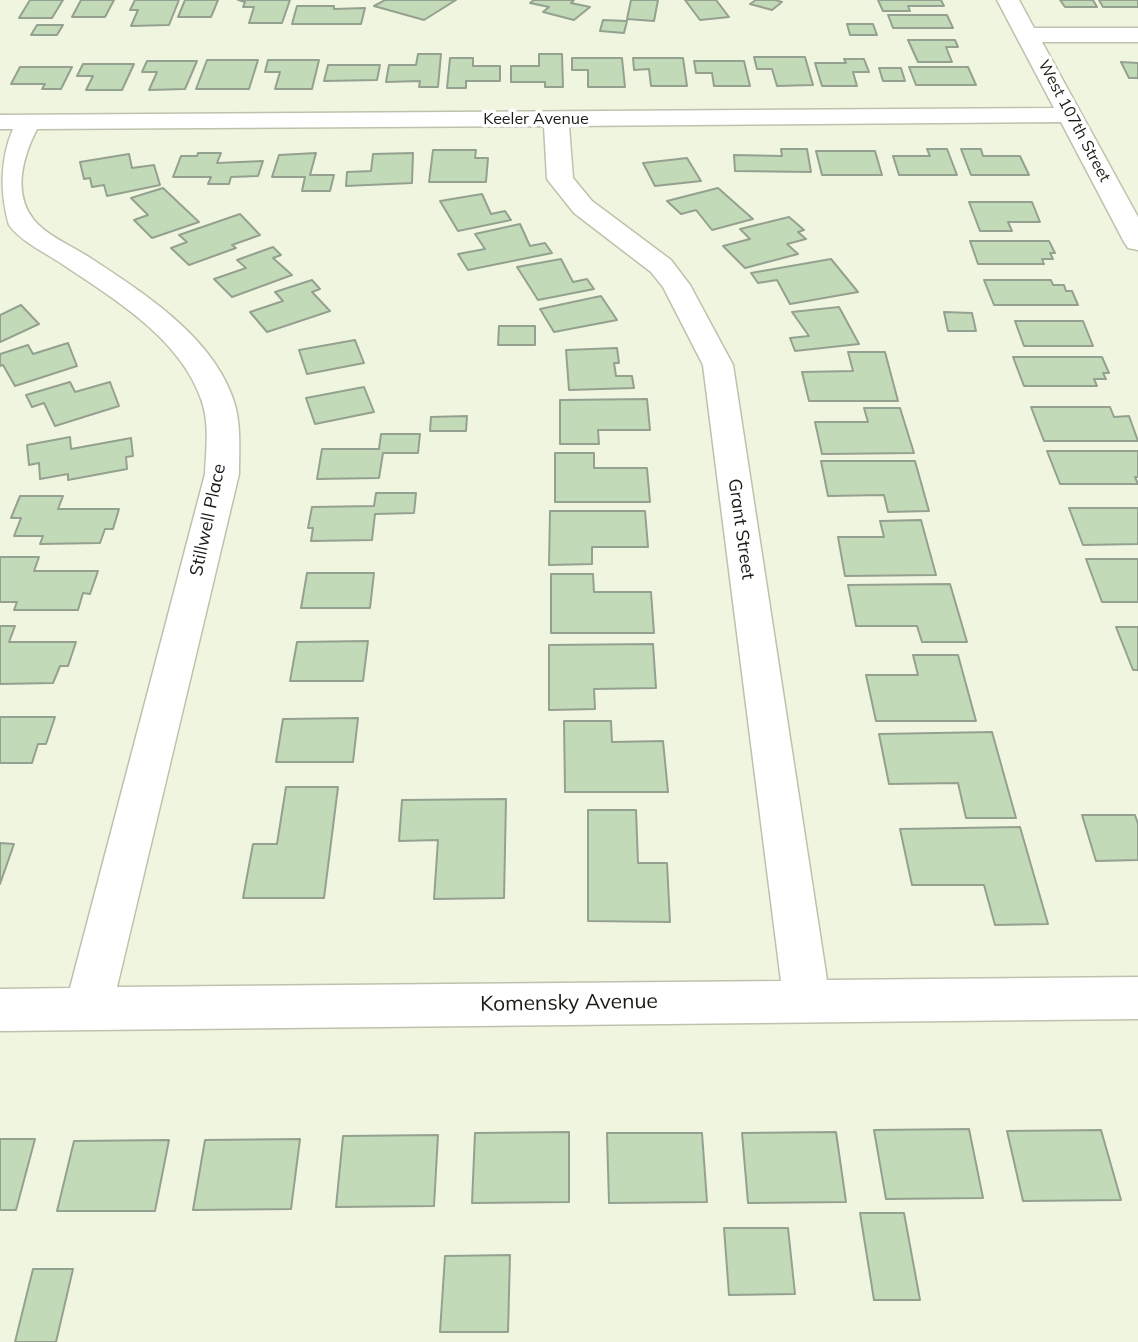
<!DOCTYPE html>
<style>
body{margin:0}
canvas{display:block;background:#f0f5df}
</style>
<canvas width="1138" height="1342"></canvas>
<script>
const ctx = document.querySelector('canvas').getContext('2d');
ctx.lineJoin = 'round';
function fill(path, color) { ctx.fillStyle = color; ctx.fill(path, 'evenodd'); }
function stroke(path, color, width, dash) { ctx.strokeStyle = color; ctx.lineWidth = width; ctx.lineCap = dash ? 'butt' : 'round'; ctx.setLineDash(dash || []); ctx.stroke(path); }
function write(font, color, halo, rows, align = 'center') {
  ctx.font = font + ' Mulish,sans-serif'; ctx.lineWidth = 7; ctx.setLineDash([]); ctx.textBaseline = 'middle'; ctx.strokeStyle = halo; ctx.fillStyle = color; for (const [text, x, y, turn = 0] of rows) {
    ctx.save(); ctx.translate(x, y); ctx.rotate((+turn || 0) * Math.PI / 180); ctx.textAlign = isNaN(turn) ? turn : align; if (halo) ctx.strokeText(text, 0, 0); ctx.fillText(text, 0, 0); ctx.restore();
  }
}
const building = new Path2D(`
 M30,0H63L52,18H19Z
 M81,0H114L105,17H72Z
 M135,0H179L169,25L131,26L138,10H130Z
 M185,0H218L211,17H178Z
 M238,0H290L282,23H249L254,7H243L245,2Z
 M385,0H456L424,20L374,6Z
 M534,0H574L571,3L590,7L574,20L543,12L549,7L530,3Z
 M631,0H658L654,21L627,19Z
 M685,0H716L729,17L700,20Z
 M756,0H775L782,2L772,10L750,4Z
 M878,0H941L944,6H908L910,11H883Z
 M1060,0H1093L1097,7H1065Z
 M1099,0H1138V7H1103Z
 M297,6H334V9L365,8L361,24H292Z
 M888,15H947L953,28H893Z
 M603,20L627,21L624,33L600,31Z
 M847,24H873L877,35H850Z
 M37,25H63L57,35H31Z
 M908,40H955L958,47H946L952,62H918Z
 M418,54H441L438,87H419L420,81L386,82L389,65H416Z
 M539,54H562L563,87H545V82H511V66H539Z
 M754,57H805L813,85L777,86L772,69H757Z
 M450,58H473V66H500V81H466V88H447Z
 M572,58H622L625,87H588V70H572Z
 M633,58H683L687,86H651L649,69L634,70Z
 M844,59H864L869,72H853L857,86H822L815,63H846Z
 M207,60H258L249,89H196Z
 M268,60H319L312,89H275L280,72H265Z
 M147,61H197L185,89L149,90L157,72H142Z
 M694,61H744L750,86H714L712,73H696Z
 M1121,62L1138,63V78H1129Z
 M83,64H134L122,90H86L93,76H77Z
 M328,65H380L377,80L324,81Z
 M20,67H72L61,89H42L45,84H11Z
 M909,67H968L976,85H916Z
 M879,68H901L905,81H883Z
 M781,149H807L811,172L735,171L734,155L782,156Z
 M927,149H947L957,175H899L893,156H930Z
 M961,149H981L983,156H1020L1029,175H971Z
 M433,150H476L475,158H488L486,182H429Z
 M816,151H875L882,175H822Z
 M198,153H221L217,163L263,161L258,176L231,177L229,184H208L211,177H173L181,156H197Z
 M316,153L310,175H334L330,191H302L305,177H272L279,155Z
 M413,153L412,183L346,186L347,172L371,171L373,154Z
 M129,154L132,168L154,165L160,185L107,196L104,185L92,187L90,178L84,179L80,162Z
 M687,158L701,181L655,186L643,163Z
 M163,188L199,222L152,238L134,220L148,215L131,198Z
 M718,188L753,219L712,230L696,210L681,214L667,201Z
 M482,194L491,214L505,211L511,220L458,231L440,201Z
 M969,202H1032L1040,222H1008L1012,231H980Z
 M240,214L260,235L232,245L236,248L189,265L171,248L187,242L179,235Z
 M789,217L804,230L798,232L806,239L787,244L798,254L745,268L723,246L750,239L740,229Z
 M520,224L530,246L545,243L552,253L468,270L458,254L485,249L475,234Z
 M970,241H1049L1055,253H1050L1053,259H1042L1044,264H978Z
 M273,247L281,255L273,258L292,275L232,297L214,279L246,268L237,260Z
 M561,259L573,282L587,279L594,289L538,300L517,267Z
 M831,259L858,292L790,304L777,280L758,283L751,273Z
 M312,280L320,289L312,292L330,311L267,332L250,312L283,301L275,292Z
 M984,280H1051L1053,285H1064L1066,291H1072L1078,305H994Z
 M601,296L617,320L554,332L540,309Z
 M21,305L39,324L0,342V315Z
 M839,307L859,344L795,351L790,338L809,336L792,312Z
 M944,312L972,313L976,331H948Z
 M1015,321H1083L1093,346H1024Z
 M499,326H535V345H498Z
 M355,340L364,363L307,374L299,350Z
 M68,343L77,366L15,386L3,365L0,366V354L28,345L33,354Z
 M617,348L619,363H614L616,376H632L634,388L569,390L566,350Z
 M848,352H885L898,401H809L802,372L853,371Z
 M1013,357H1102L1109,373H1103L1106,379H1094L1097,386H1024Z
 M70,382L75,392L110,382L119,406L55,426L44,403L32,407L26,395Z
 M364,387L374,412L315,424L306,398Z
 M647,399L650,430H598L599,444H560V400Z
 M1031,407H1110L1114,417L1129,416L1138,441H1044Z
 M864,408H900L914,453L822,454L815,422H868Z
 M467,416L466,431H430L431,417Z
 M381,434H420L418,453H383L379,478L317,479L322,449H379Z
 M70,437L71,449L131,438L133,456L126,457L127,469L68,480V474L40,479L39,463L29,465L27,445Z
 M1047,451H1138V477H1135L1138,484H1060Z
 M555,453H594V468H647L650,502H555Z
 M821,461H915L929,511L888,512L884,495L828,496Z
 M376,493H416L414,513L375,514L372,540L311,541L313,528H308L312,507L374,506Z
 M20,496H63L58,509H119L113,529H105L100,543L40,544L43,536H14L21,518H11Z
 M1069,508H1138V544L1083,545Z
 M550,511H645L648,547H592V564L549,565Z
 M921,520L936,575L845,576L838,537H884L880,521Z
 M0,557H39L34,571H98L90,594L83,593L78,610H14L17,602H0Z
 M1086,559H1138V602H1102Z
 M307,573H374L370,608H301Z
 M551,574H593L594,592H651L654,633H551Z
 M950,584L967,642H922L917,626H856L848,585Z
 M0,626H15L9,642H76L68,666H60L53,683L0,684Z
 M1116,627H1138V670H1133Z
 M368,641L363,681H290L297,642Z
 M653,644L656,688L594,689L595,709L549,710V645Z
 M913,655H958L976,721H876L866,675H918Z
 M0,717H55L46,744H38L32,763H0Z
 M358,718L353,762H276L283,719Z
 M564,721H611L612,742L663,741L668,792H565Z
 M992,732L1016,818H966L958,783L889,784L879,734Z
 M286,787H338L324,898H243L253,844H277Z
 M506,799L504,898L434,899L438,840L399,841L402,800Z
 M588,810H636L638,863H667L670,922L588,921Z
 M1082,815H1135L1138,824V860L1096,861Z
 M1020,827L1048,924L995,925L984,885H912L900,829Z
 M0,843L14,844L0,884Z
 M969,1129L983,1198L886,1199L874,1130Z
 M1101,1130L1121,1200L1023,1201L1007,1131Z
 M569,1132V1202L472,1203L475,1133Z
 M836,1132L846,1202L748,1203L742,1133Z
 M607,1133H702L707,1202L609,1203Z
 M438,1135L434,1206L336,1207L343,1136Z
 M0,1139H35L16,1210H0Z
 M300,1139L291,1209L193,1210L205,1140Z
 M169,1140L155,1211H57L74,1141Z
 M860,1213H904L920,1300H874Z
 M724,1228H788L795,1294L729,1295Z
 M510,1255L508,1332H440L445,1256Z
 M33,1269H73L56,1342H15Z`);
const minor = new Path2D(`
 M997,0H1019L1034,28H1138V42H1042L1138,217V250L1128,248L1124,242L1061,122L569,126L573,178L592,201L671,260L690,285L733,365L827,980L1138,977V1019L0,1031V989L70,988L205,474C206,450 210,423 201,399C180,339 116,300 65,266C48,254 21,242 9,225C0,194 0,159 13,129H0V115L1054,108ZM544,126L547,179L574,213L651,272L663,287L703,365L781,981L117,987L239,474C239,451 241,427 235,405C216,339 145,294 92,259C74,247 47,236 34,220C12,193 23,156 37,129Z`);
const farStreetnames = [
 ["Keeler Avenue",536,119],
 ["West 107th Street",1074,121,62]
];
const streetNames = [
 ["Stillwell Place",208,520,-78],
 ["Grant Street",741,529,82]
];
const nearStreetnames = [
 ["Komensky Avenue",569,1003,-1]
];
fill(building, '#c2dab7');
stroke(building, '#95a190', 2);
stroke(minor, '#bec2ad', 3);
fill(minor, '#fff');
write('16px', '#191a13', '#fff', farStreetnames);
write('18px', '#191a13', '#fff', streetNames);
write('21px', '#191a13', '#fff', nearStreetnames);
</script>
